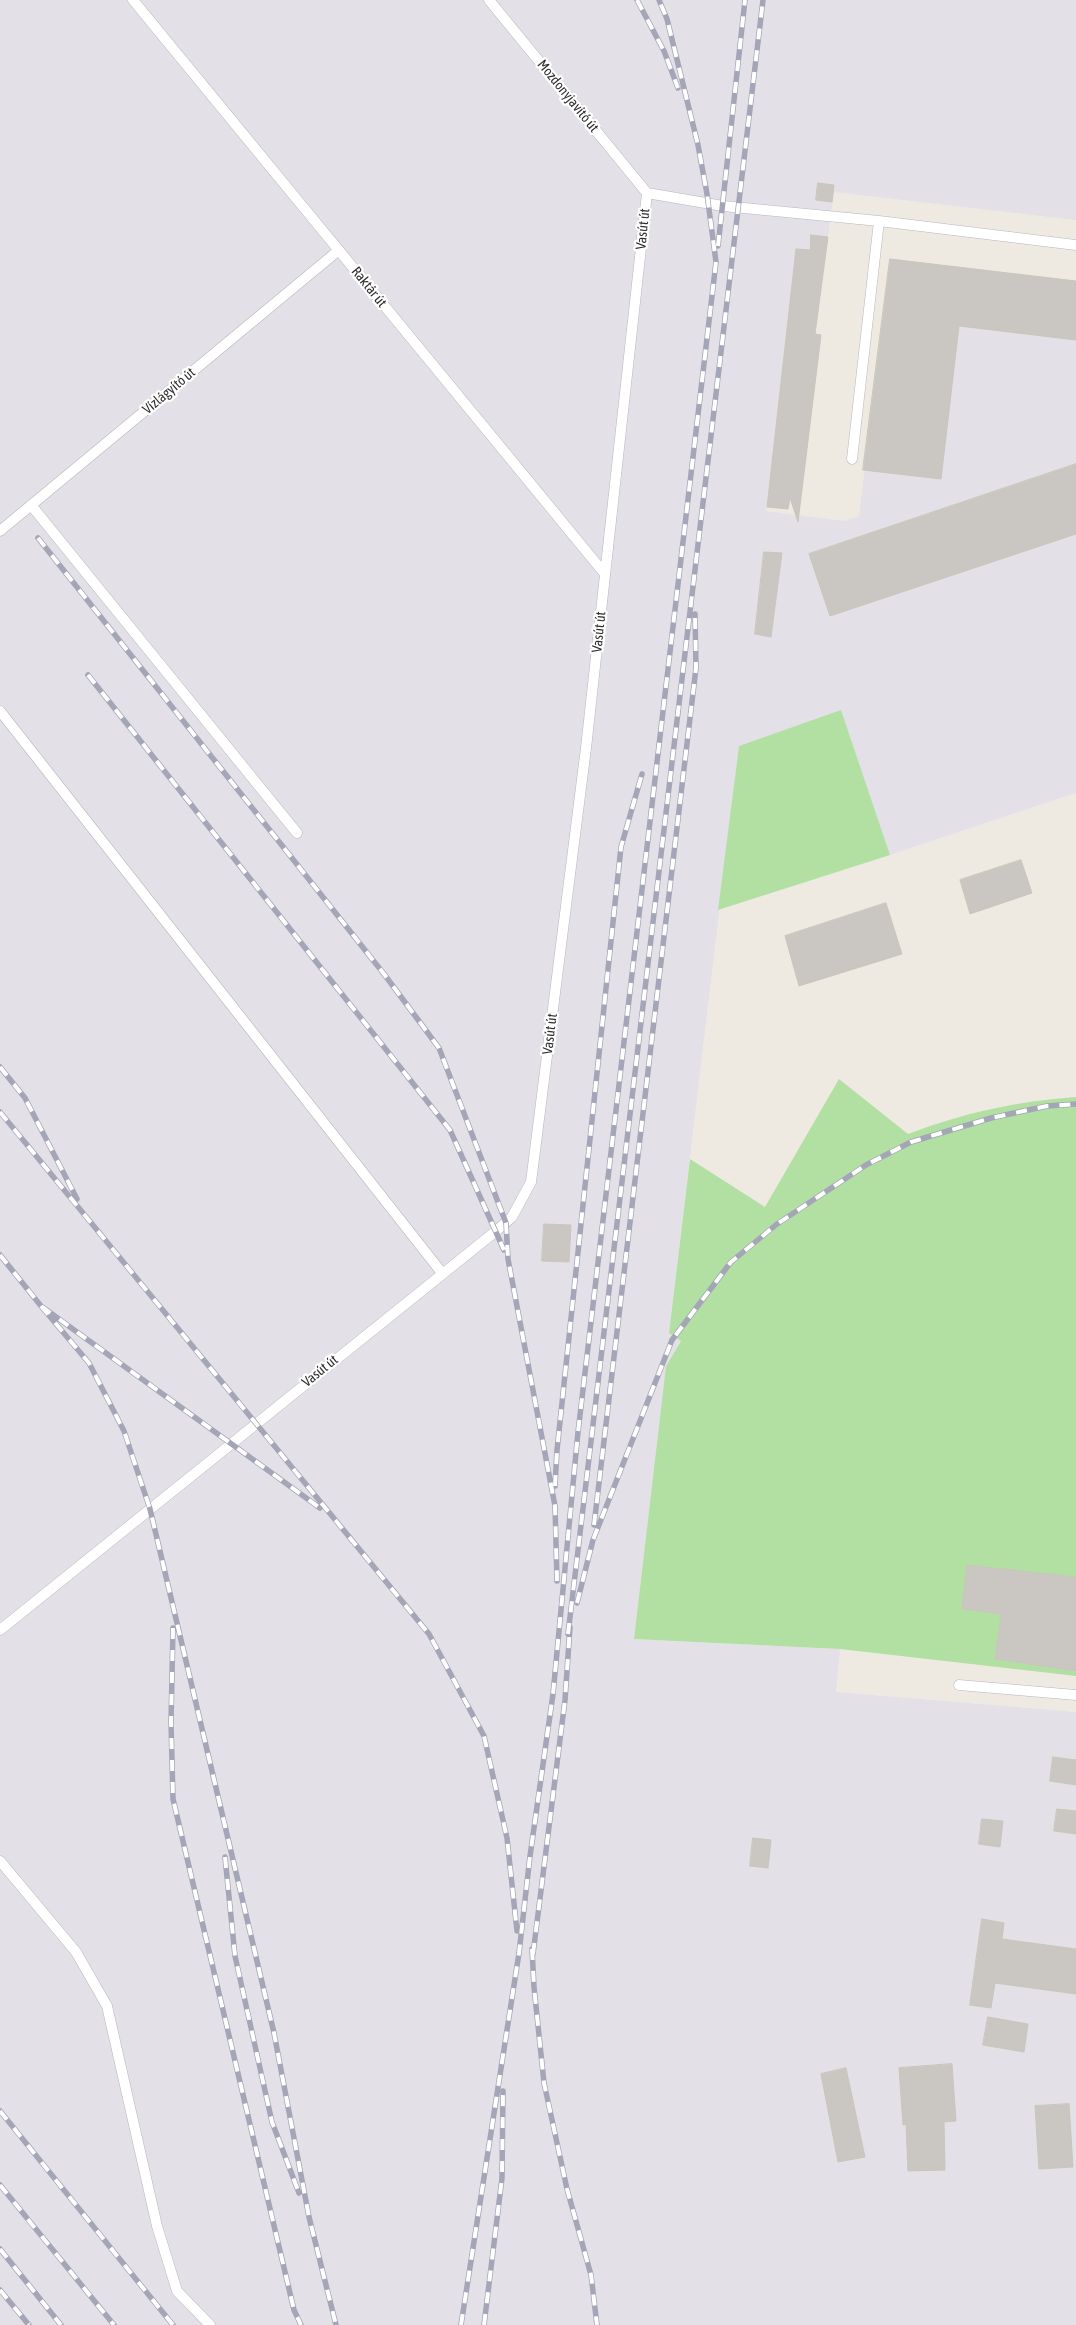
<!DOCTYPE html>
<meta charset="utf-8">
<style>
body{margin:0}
canvas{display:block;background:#eeeae2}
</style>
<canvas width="1076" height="2325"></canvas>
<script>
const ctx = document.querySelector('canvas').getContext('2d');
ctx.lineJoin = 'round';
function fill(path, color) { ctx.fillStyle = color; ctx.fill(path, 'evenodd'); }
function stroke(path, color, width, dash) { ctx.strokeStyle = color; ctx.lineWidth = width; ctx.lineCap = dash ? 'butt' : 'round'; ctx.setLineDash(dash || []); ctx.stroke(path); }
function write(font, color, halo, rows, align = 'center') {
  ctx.font = font + ' "Asap Condensed",sans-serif'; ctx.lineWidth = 4.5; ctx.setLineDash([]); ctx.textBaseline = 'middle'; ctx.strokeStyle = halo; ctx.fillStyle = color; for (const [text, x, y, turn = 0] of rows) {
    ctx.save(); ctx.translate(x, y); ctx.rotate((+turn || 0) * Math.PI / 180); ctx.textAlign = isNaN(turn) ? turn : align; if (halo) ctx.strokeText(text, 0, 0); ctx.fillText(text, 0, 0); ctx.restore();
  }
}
const industrial = new Path2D(`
 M0,0H1076V220L834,192L815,333L821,335L805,469L772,465L766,511L844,521L859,516L890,259L1076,282V793L890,855L841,711L739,746L669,1332L681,1340L666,1366L634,1639L840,1649L836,1692L1076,1712V2325H0Z`);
const green = new Path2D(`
 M841,710L890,855L718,910L739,746Z
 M839,1079L908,1134C963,1113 1017,1101 1076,1097V1676L840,1649L634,1639L666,1366L681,1341L669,1333L690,1159L765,1207Z`);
const building = new Path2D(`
 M818,183L834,185L832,202L816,200Z
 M811,235L828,237L815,334L821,335L798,522L790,498L788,509L767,507L796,249L810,250Z
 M890,259L1076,281V340L959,326L941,479L863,470Z
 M1076,464V534L830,616L809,554Z
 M764,552L782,553L771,637L755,634Z
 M1021,860L1032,893L970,914L960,880Z
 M886,903L902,954L799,986L785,936Z
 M544,1224L571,1225L569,1262L542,1261Z
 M967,1565L1076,1577V1671L995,1659L1001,1614L962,1609Z
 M1053,1757L1076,1760V1785L1050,1781Z
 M1057,1809L1076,1811V1834L1054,1831Z
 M982,1819L1003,1821L1000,1847L979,1844Z
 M753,1838L771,1840L768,1868L750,1866Z
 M982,1919L1004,1923L1002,1939L1076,1949V1994L995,1983L991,2008L970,2005Z
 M988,2017L1028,2024L1024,2052L983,2045Z
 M952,2064L956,2121L944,2122L945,2170L908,2171L906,2124L903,2125L899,2068Z
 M846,2068L865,2157L838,2162L821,2074Z
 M1069,2104L1073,2167L1039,2169L1035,2106Z`);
const lane = new Path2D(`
 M133,0L605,574
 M489,0L647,193
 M647,193L723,206L879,221
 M852,459L879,221L1076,245
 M31,505L297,833
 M0,531L339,250
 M0,711L442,1273
 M0,1630L496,1231L512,1217L531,1182L586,748L647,193
 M959,1685L1076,1695
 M0,1861L76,1952L107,2006L157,2226L177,2291L210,2325`);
const rail = new Path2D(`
 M637,0L664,51L678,88
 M718,246L745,0
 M38,538L384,974L439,1048L506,1223L508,1259L555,1506L557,1581
 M88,675L450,1130L504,1250
 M0,1067L25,1098L77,1199
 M0,1112L429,1634L484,1736L507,1838L517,1931
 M0,1255L41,1306L320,1508
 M41,1306L89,1363L124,1431L150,1509L274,2033L309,2217L336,2325
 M555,1486L557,1450L621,847L642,774
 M594,1525L696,668L695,614
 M577,1603L593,1540L672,1340L731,1262L777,1224L866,1165L911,1142L991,1118L1047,1106L1076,1104
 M173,1628L171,1722L173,1799L294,2310L301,2325
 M568,1634L763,0
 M225,1857L235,1956L272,2122L299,2193
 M532,1949L534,1987L544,2083L567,2189L591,2275L597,2325
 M533,1954L565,1700L570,1627
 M0,2111L173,2325
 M0,2185L114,2325
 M0,2249L61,2325
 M0,2290L29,2325
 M461,2325L519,1953L530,1856L553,1694L578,1432L716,262L707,194L698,145L667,19L659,0
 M484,2325L502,2178L503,2091`);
const streetNames = [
 ["Mozdonyjavító út",568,96,51],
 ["Vasút út",643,229,-84],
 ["Raktár út",369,287,51],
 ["Vízlágyító út",169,391,-40],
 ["Vasút út",599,632,-84],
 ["Vasút út",550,1034,-83],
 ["Vasút út",320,1371,-39]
];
fill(industrial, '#e3e1e7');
fill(green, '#b2e0a3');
fill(building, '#cac6c1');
stroke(building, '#cac6bb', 1);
stroke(lane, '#b5b6c0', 11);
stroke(lane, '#fff', 10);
stroke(rail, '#a4a5b6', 5.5);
stroke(rail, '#fff', 4, [11]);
write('14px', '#2e2e2e', '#fff', streetNames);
</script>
